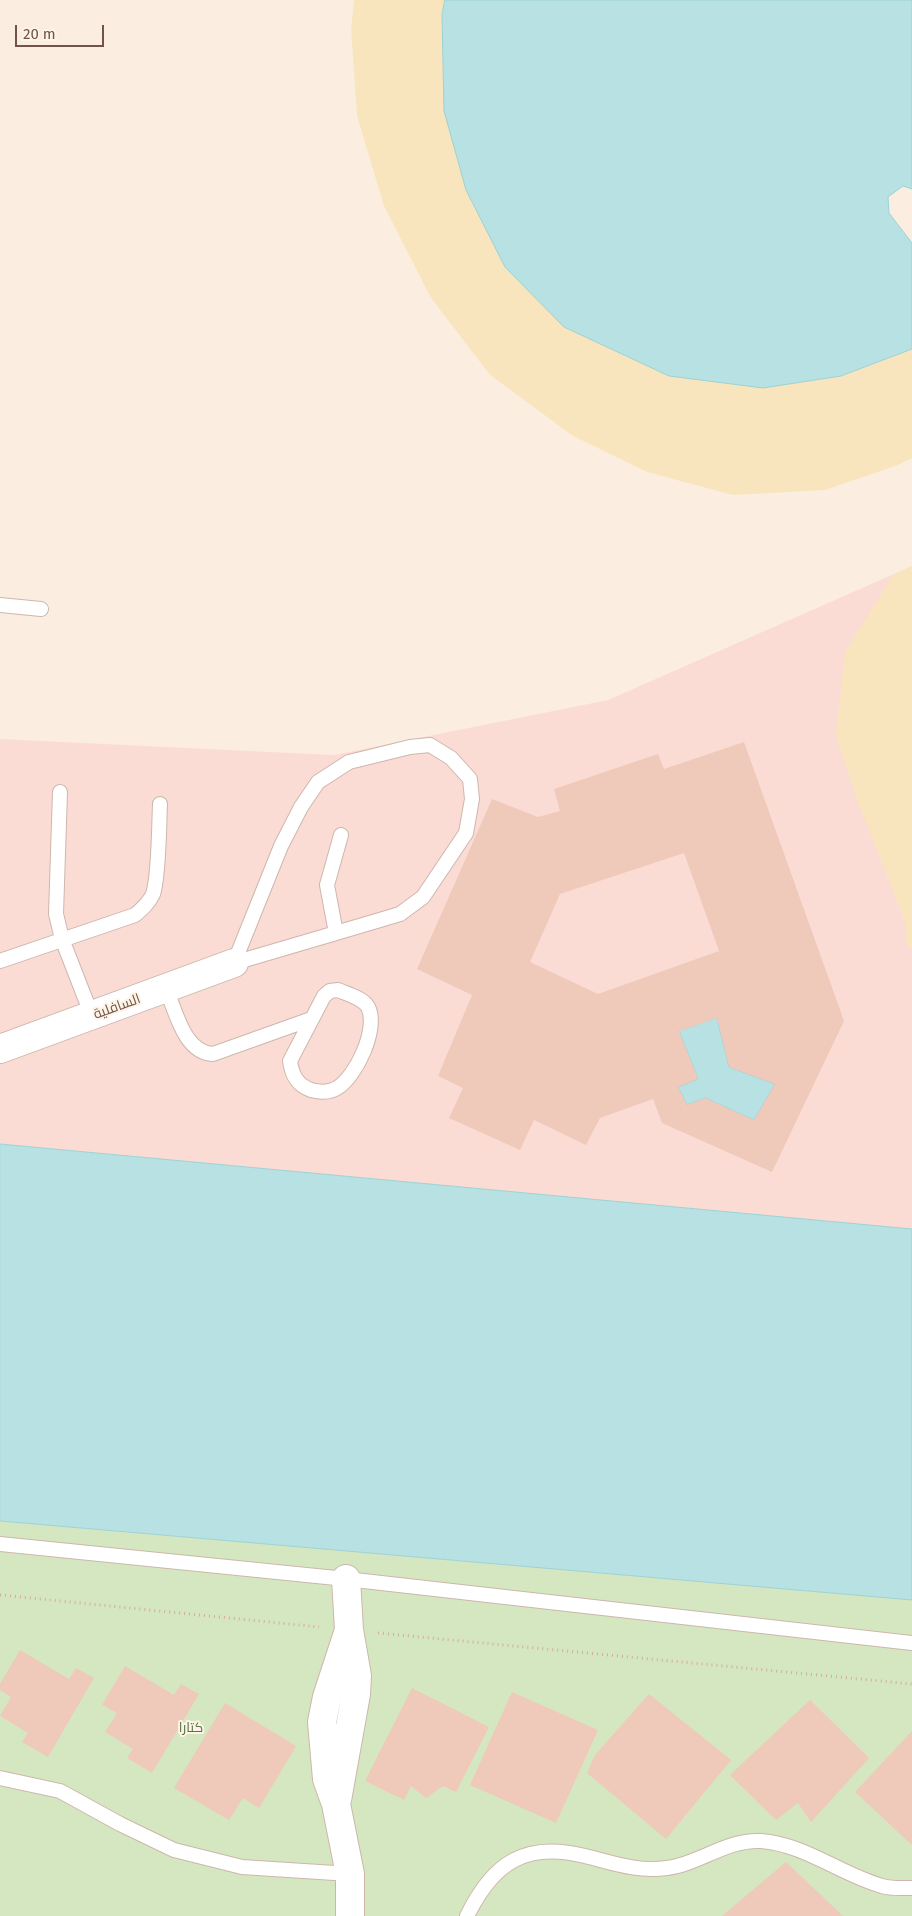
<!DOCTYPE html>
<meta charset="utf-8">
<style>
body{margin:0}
#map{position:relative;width:912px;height:1916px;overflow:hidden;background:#fbeee1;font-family:"Fira Sans",sans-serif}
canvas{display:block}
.scale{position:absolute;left:15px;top:25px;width:89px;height:22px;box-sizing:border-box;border:2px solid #715349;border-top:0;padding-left:6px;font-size:15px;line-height:18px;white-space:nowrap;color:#715349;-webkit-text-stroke:4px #fef3e7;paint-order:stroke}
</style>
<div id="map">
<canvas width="912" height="1916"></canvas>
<div class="scale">20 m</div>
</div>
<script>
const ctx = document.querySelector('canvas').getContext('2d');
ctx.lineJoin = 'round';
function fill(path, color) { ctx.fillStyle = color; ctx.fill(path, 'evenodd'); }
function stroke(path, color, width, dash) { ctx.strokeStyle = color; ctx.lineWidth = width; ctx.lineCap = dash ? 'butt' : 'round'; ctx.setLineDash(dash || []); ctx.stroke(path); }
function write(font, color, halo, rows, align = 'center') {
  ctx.font = font + ' "Fira Sans",Cairo,sans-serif'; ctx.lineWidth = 4; ctx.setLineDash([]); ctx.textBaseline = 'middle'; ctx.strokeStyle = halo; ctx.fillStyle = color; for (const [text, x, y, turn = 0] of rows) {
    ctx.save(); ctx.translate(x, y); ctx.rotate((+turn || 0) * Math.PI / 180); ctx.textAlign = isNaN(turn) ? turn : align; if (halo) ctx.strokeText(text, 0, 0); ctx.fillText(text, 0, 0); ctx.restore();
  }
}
const commercial = new Path2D(`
 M912,566V1229L0,1144V739L334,755L608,700Z`);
const green = new Path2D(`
 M0,1521L912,1600V1916H0Z`);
const sand = new Path2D(`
 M354,0H445L442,15L841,376L912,349V458L898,465L825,490L733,495L647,472L573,436L490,375L431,298L384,206L357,116L351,29Z
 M912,566V949L905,941L906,924L858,802L836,735L845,653L893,575Z`);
const water = new Path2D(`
 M445,0H912V189L903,186L888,197L889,213L912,243V349L841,376L763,388L669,376L564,327L505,267L466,190L444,111L442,15Z
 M717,1018L729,1067L775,1084L754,1120L705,1098L687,1105L678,1087L698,1079L679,1031Z
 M0,1144L912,1229V1600L0,1521Z`);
const building = new Path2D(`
 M744,742L844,1021L772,1172L662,1123L653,1099L600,1118L586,1145L534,1120L520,1150L449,1118L463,1088L438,1076L472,995L417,969L492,799L538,817L560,811L554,789L658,754L664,769ZM684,853L719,951L598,994L530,962L560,894ZM717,1018L729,1067L775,1084L754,1120L705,1098L687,1105L678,1087L698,1079L679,1031Z
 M20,1650L69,1679L76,1668L94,1678L48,1757L22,1742L28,1733L0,1716L11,1697L0,1690V1684Z
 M125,1666L174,1695L181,1684L199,1694L152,1773L127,1758L133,1749L105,1732L117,1713L102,1705Z
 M412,1688L489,1727L456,1792L443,1786L426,1798L411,1786L404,1800L365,1781Z
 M512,1692L598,1730L556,1823L470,1785Z
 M649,1694L731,1760L666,1839L587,1773L595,1755Z
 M810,1700L869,1758L811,1822L798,1803L776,1820L730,1775Z
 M225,1703L296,1746L259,1808L243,1798L229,1820L174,1788Z
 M912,1731V1845L855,1792Z
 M786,1862L843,1916H722Z`);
const path = new Path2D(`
 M0,1595L319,1627
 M378,1633L912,1684`);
const lane = new Path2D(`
 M0,605L41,609
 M60,792L56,914L62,939L92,1016
 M0,961L135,915C142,909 149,903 153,894C159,876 159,826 160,804
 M234,963L281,846L301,807L318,782L349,762L410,747L430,745L451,758L470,779L472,799L466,833L423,897L400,914L336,933
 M234,963L336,933L327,885L341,835
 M166,989C176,1011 184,1053 213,1054L311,1019
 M338,990C347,994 363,998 368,1007C379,1028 356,1077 337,1088C329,1093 319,1092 311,1090C297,1085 292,1075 290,1061L324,996L330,991Z
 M0,1544L346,1579L912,1643
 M0,1778L60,1791L120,1824L174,1850L242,1867L350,1874
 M467,1916C493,1863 525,1841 585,1856C613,1863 637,1872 667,1868C699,1864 727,1839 761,1841C804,1844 842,1875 882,1886C891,1889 902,1888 912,1888`);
const street = new Path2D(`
 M0,1049L234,963
 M349,1630L327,1697L322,1722L327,1779L336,1804L350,1874V1916
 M337,1800L356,1694L357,1676L349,1630L346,1579`);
const streetNames = [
 ["السافلية",117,1007,-20]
];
const parkNames = [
 ["كتارا",191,1728]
];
fill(commercial, '#fbdcd5');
fill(green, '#d5e7c1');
fill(sand, '#f9e5bd');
fill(water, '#b7e1e3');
stroke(water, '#9ed2d4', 1);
fill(building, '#efc9ba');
stroke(lane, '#cdb7ac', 16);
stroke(street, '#cdb7ac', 30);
stroke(path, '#d3ad9e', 3, [1, 4]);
stroke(lane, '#fff', 14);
stroke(street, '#fff', 28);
write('14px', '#715349', '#fef3e7', streetNames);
write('14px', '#577742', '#fef3e7', parkNames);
</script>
